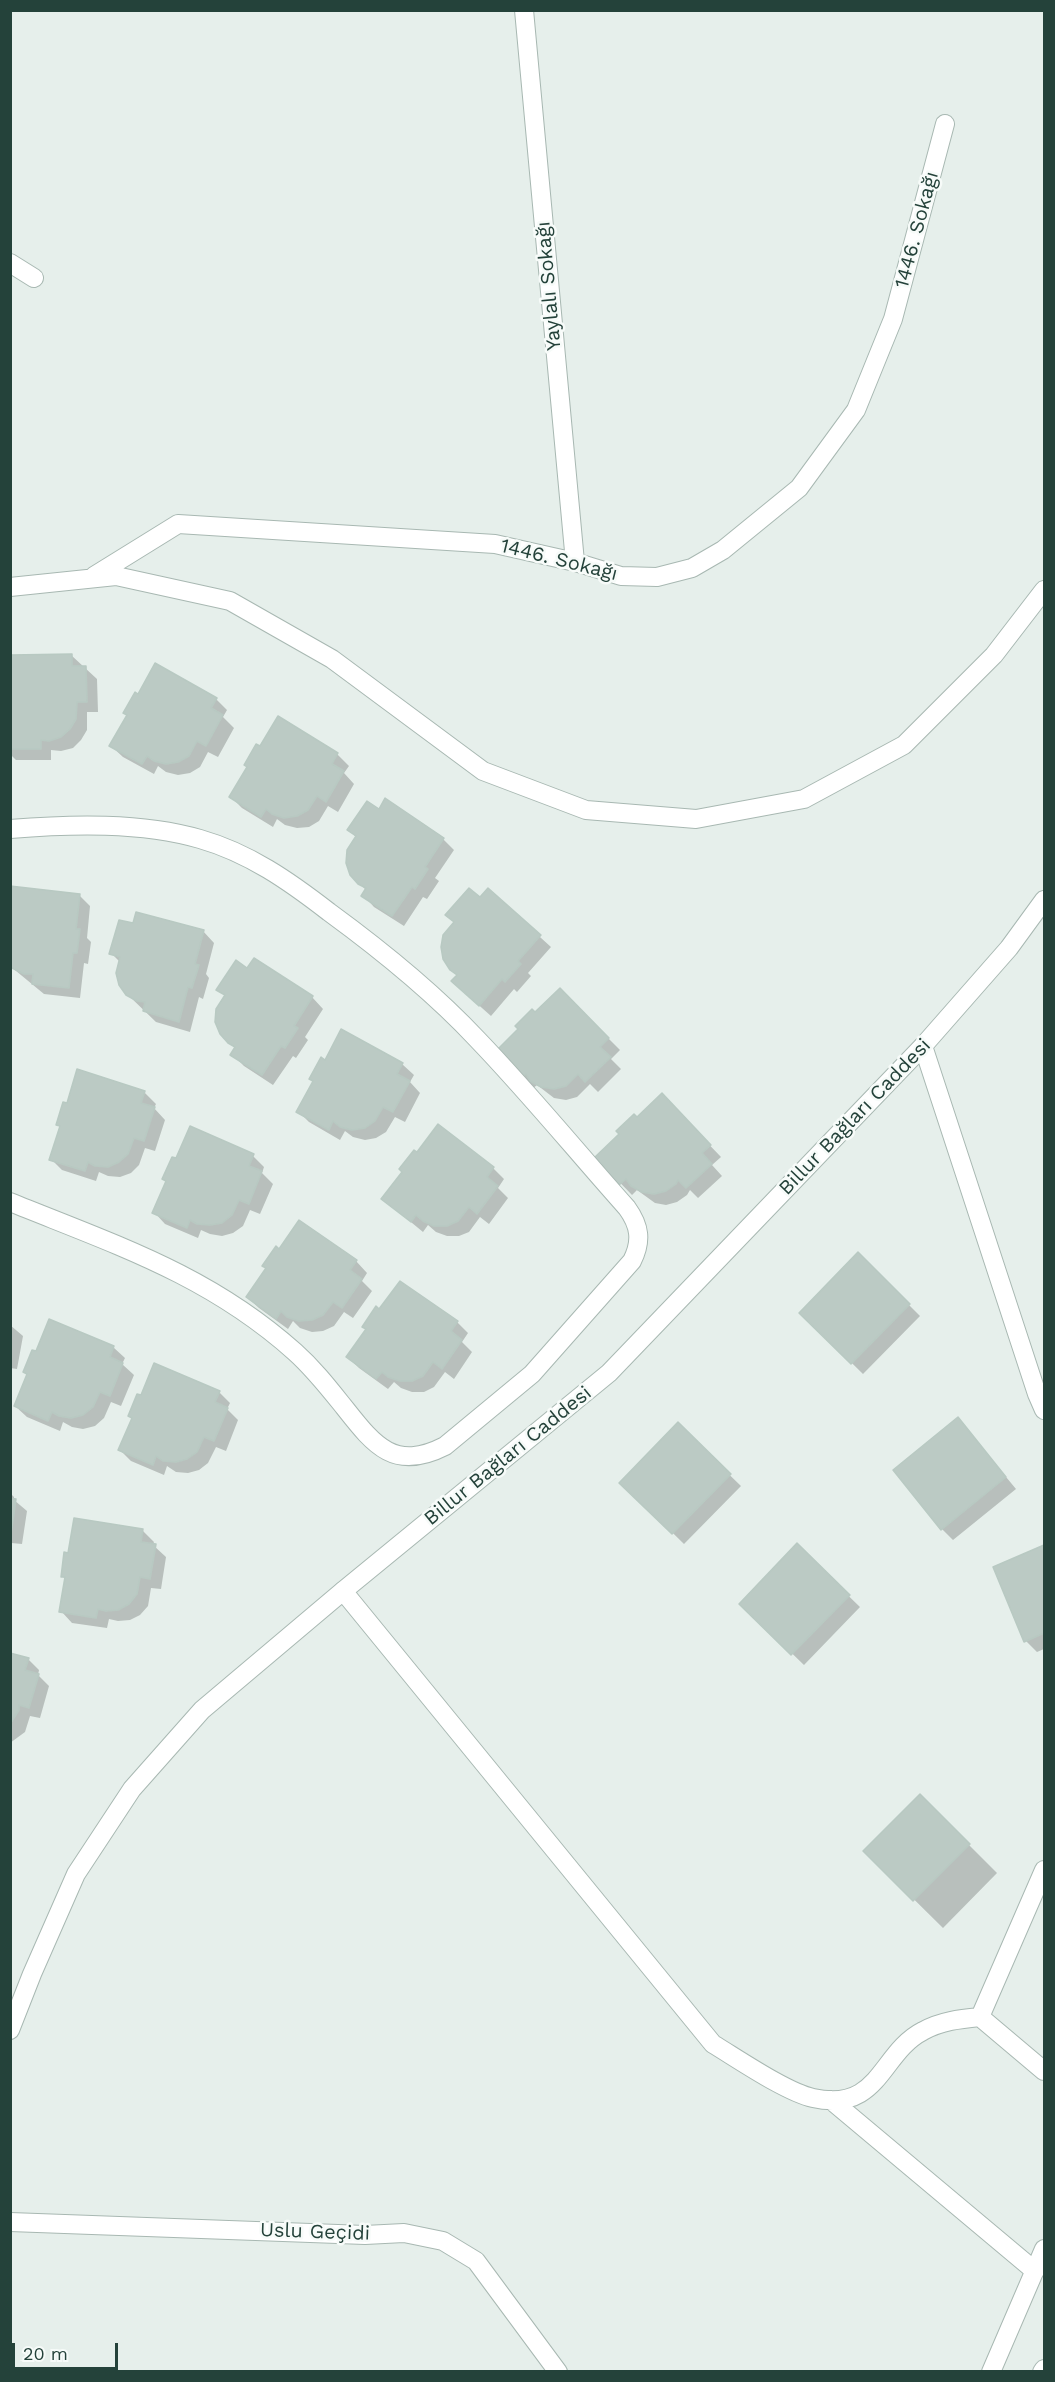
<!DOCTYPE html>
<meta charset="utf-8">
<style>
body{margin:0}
#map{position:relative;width:1055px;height:2382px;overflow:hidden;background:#e6efeb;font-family:"Work Sans",sans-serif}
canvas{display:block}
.frame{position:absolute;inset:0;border:12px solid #24423a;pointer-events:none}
.scale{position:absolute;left:12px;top:2343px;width:106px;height:27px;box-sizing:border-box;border:3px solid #24423a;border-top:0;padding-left:8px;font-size:18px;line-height:21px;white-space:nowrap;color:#24423a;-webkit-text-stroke:4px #f7fbf9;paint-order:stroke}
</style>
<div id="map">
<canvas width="1055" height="2382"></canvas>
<div class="frame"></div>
<div class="scale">20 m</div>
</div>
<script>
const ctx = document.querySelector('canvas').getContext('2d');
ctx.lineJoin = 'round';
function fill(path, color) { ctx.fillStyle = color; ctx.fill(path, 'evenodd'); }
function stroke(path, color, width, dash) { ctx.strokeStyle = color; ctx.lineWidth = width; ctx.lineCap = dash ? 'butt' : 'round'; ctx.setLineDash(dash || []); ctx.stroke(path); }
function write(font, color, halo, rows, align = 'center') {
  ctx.font = font + ' "Work Sans",sans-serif'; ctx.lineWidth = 5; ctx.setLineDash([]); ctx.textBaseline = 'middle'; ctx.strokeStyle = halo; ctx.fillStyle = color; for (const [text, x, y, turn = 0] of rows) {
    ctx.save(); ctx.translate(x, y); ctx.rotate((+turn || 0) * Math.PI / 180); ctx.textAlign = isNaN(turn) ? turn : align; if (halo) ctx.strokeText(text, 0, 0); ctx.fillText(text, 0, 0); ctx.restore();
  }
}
const shadow = new Path2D(`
 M71,655L97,679L98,712H87V730L81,740L73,748L61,751L51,750V760H16L10,754V657Z
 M139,696L216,699L227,710L223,717L234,728L218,757L208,752L200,767L190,773L178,775L166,772L158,766L154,774L123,757L111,746Z
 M279,719L337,754L349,766L344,773L354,784L338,812L328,806L319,821L309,827L297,828L285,825L277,819L273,827L242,808L231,797Z
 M379,811L443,839L454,850L435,878L439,881L427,899L423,897L404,926L374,907L363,895L366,890L359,883L357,838L349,830Z
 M488,890L551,947L528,973L531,976L517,992L514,989L491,1016L464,992L458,976Z
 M79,895L90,906L87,938L91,942L88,964L84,963L80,998L44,994L10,966Z
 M134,925L203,931L214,943L206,974L209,978L203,999L199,997L190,1032L156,1022L127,994L120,962L111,953Z
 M255,960L312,997L323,1009L305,1037L308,1040L296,1058L293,1056L273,1085L244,1066L232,1054L236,1049L229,1042L226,997L218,989L248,970Z
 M560,990L620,1050L611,1059L621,1069L598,1092L590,1084L577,1097L566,1100L554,1098L537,1085L531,1090L495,1054Z
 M342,1031L402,1064L414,1075L410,1082L420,1093L405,1122L395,1117L386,1132L376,1138L365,1140L353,1137L345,1131L340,1140L309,1122L298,1111Z
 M144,1092L156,1104L154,1108L165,1120L155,1151L145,1148L139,1165L131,1173L120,1177L108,1176L99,1172L96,1181L62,1170L51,1159L61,1128L57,1124Z
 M673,1107L721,1157L712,1165L722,1176L698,1198L690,1190L687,1195L677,1202L666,1205L655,1203L637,1190L632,1195L596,1158L637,1119Z
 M438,1126L493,1168L504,1179L498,1188L508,1198L489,1224L480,1217L469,1232L459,1236H447L436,1232L428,1225L423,1232L383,1199Z
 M253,1156L264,1167L262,1173L273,1184L260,1214L250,1210L243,1226L233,1233L222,1236L210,1234L201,1230L198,1238L165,1224L154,1212Z
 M279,1251L356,1261L367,1273L362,1281L372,1291L353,1318L344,1312L334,1326L323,1331L312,1332L300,1328L293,1321L288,1329L259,1308L247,1297Z
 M858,1254L920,1316L863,1374L801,1313Z
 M380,1311L457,1322L468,1333L462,1342L472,1352L454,1379L445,1372L434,1387L424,1392H412L401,1388L394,1382L388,1389L359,1368L348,1357Z
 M10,1325L23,1336L17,1369L10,1368Z
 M113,1347L125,1358L122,1364L134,1375L121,1406L111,1402L104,1418L95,1426L83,1429L72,1427L63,1422L60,1431L27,1417L15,1406Z
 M219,1392L230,1403L227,1409L238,1420L226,1451L216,1447L208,1463L199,1470L188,1473L176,1472L167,1466L164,1475L131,1461L120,1450L133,1419L129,1416Z
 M958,1419L1016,1489L953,1540L942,1529Z
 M678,1425L741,1486L684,1544L621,1482Z
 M10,1493L14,1497V1500L27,1511L22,1544L11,1543L10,1545Z
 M143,1531L154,1542L153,1545L166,1557L161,1589L151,1588L148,1606L140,1615L130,1620L118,1621L109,1619L107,1628L72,1623L61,1611L66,1580L62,1576Z
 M797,1546L860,1607L804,1665L741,1604Z
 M1044,1547V1649L1037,1652L1026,1641L995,1567Z
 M10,1654L28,1659L39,1670L38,1675L49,1686L40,1718L30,1716L25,1732L10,1743Z
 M920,1796L997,1873L943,1928L865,1851Z`);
const building = new Path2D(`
 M72,654V666H86L87,702H77L76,719L70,729L61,737L49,741L41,740V749H10V655Z
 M155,663L217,698L211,708L223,715L206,746L197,741L189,756L178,762L166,764L154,761L147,756L142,764L109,746L127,715L123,713L135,692L138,694Z
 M278,716L338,753L332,764L344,771L326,802L317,796L308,810L297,816L284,818L272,814L266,809L261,817L229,797L247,767L244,765L256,744L260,746Z
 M385,798L444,838L425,867L428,869L415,889L412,887L392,916L361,896L366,888L358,884L350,875L346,863L347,850L356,836L347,830L367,801L379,809Z
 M10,886L80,894L76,929H80L77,953H73L69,988L32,984L33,974H24L10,967Z
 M469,888L480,897L488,888L541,935L518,961L521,964L505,982L502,979L479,1006L451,981L457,975L450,970L443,959L441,947L443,935L454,922L445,915Z
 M136,912L204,930L195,964L199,965L192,988L188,987L179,1022L143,1011L145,1002L137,1001L126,995L119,985L116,973L120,957L109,954L119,920L133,923Z
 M254,958L313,996L294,1026L298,1028L285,1048L281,1046L262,1075L230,1055L235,1047L228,1043L220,1034L215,1022L216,1009L225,995L216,990L236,960L247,968Z
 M560,988L609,1038L600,1047L611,1057L585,1082L578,1074L566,1086L554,1089L541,1087L530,1081L526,1074L519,1080L493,1054L518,1029L515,1026L532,1009L535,1012Z
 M341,1029L403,1063L397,1074L410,1081L393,1112L383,1107L375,1121L365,1128L352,1130L340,1127L333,1121L329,1130L296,1112L313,1081L309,1079L321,1057L325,1060Z
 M77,1069L145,1091L141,1103L155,1107L144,1141L134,1138L128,1154L119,1162L108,1167L95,1166L88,1162L85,1171L49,1160L60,1126L56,1125L63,1102L67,1103Z
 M662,1093L711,1145L702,1153L712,1164L686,1188L678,1180L676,1184L666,1191L654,1194L642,1192L631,1186L626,1179L619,1185L594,1158L619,1134L616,1131L634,1114L637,1117Z
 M438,1124L494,1167L487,1177L498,1186L477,1214L469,1207L458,1221L447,1226H434L423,1221L416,1215L411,1222L381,1199L402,1172L399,1169L414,1150L417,1152Z
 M190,1126L254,1154L249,1166L262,1171L249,1204L239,1200L232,1215L222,1223L210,1225L197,1224L190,1220L187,1228L152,1213L166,1181L162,1179L172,1157L176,1158Z
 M299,1220L357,1260L350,1270L362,1279L342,1308L333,1302L323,1315L312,1320L299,1321L287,1317L281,1311L276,1319L246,1297L266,1268L262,1266L276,1246L279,1249Z
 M858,1252L910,1304L851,1364L799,1313Z
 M400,1281L458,1321L451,1331L462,1340L442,1369L433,1362L423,1376L412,1381H400L388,1377L382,1372L376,1379L346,1357L366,1329L362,1327L376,1306L379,1309Z
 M49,1319L114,1346L110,1357L123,1363L110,1396L100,1392L93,1407L83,1415L71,1418L59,1416L52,1412L48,1421L14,1406L27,1374L23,1372L32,1350L36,1351Z
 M154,1363L220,1391L215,1402L228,1408L214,1441L204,1437L197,1452L187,1459L176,1462L163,1461L156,1456L153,1465L118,1450L132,1418L128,1416L137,1394L141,1395Z
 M958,1417L1006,1477L941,1530L893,1470Z
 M678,1422L731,1474L672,1534L619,1483Z
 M10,1498L16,1499L11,1534H10Z
 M74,1518L143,1529L141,1542L156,1544L150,1579L140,1577L137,1594L129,1604L118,1610L106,1611L98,1609L96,1618L59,1612L65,1577H61L64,1552L68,1553Z
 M797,1543L850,1595L791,1655L739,1604Z
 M1044,1545V1633L1024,1642L993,1567Z
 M10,1653L29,1658L25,1670L39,1674L29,1708L19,1705V1710L10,1724Z
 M920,1794L970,1844L913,1901L863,1851Z`);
const service = new Path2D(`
 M10,829C71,824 141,822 200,839C249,853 289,881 329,912C381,950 433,992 477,1039C529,1093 577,1152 627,1208C640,1226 642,1241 632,1261L532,1374L445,1446C394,1472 374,1445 344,1407C328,1387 314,1369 295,1352C209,1275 116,1245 10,1202`);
const minor = new Path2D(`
 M524,10L575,562
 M10,263L34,278
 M94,576L178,524L495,544L575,562L621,576L657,577L692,568L723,550L799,488L856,410L893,319L945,124
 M10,587L116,576L230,601L332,659L483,771L586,810L696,819L804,799L904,745L994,655L1044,590
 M923,1046L1037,1394L1044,1410
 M343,1591L713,2044C738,2059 786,2092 813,2098C880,2113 880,2053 923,2031C941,2021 960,2019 980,2017
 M1044,1870L980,2017L1044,2071
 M831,2100L1035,2271
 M10,2222L365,2235L404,2233L443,2241L476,2261L558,2372
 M991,2372L1044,2249
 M1042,2372L1044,2369`);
const tertiary = new Path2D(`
 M10,2030L32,1974L76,1874L132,1789L202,1710L343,1591L609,1373L923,1046L1009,948L1044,900`);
const streetNames = [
 ["1446. Sokağı",917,230,-75],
 ["Yaylalı Sokağı",549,286,-95],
 ["1446. Sokağı",559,560,14],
 ["Billur Bağları Caddesi",855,1117,-46],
 ["Billur Bağları Caddesi",508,1456,-39],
 ["Uslu Geçidi",315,2232,2]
];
fill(shadow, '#0003');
fill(building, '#bbcac4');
stroke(building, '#b8c9c2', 1.5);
stroke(service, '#a8b8b2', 20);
stroke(minor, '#a8b8b2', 20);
stroke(tertiary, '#a8b8b2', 20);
stroke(service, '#fff', 18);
stroke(minor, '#fff', 18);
stroke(tertiary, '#fff', 18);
write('20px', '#24423a', '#f7fbf9', streetNames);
</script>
